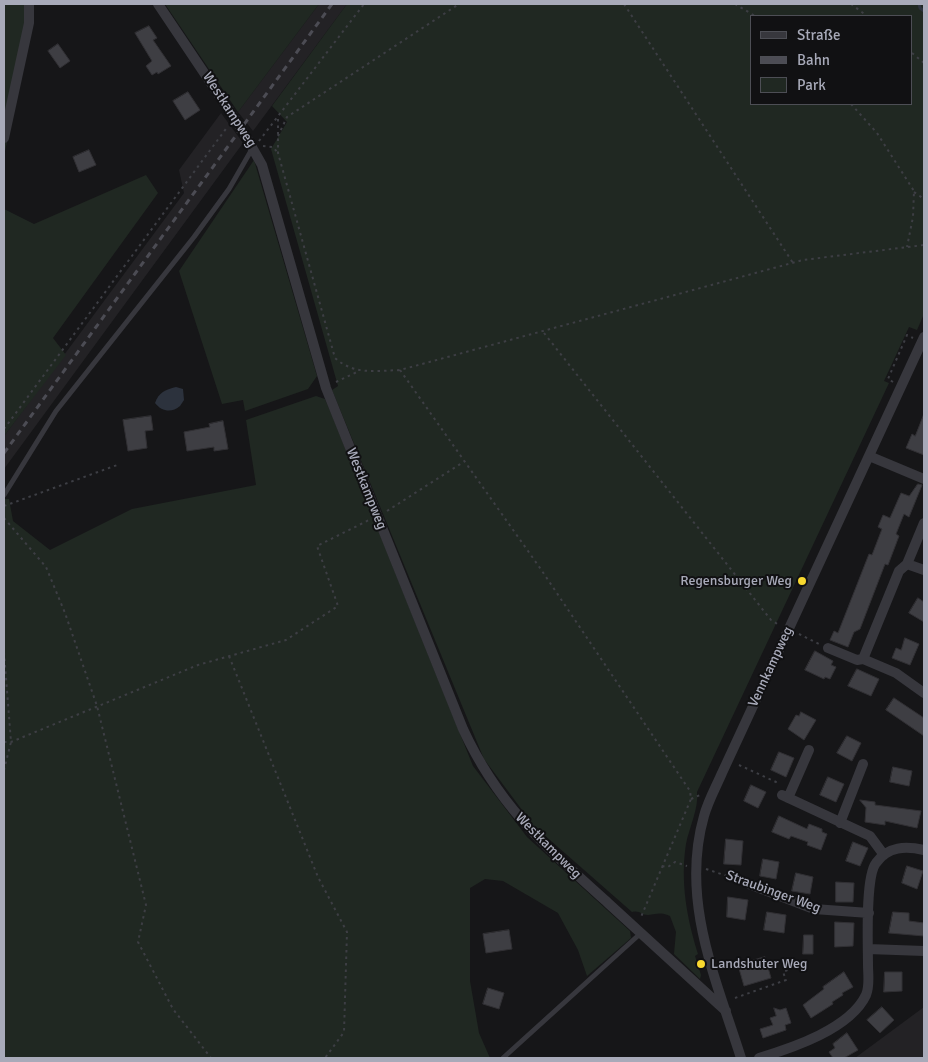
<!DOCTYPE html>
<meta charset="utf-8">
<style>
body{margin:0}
#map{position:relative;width:928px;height:1062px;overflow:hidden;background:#161618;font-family:Signika,sans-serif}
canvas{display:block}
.frame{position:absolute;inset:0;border:5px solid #a8aab9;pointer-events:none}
.legend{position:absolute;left:750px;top:15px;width:162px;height:90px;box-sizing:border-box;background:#111113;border:1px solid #4d4e55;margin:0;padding:6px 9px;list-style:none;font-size:15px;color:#a8aab9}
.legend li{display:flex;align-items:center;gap:10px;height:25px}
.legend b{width:25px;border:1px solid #4d4e55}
</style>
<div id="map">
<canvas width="928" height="1062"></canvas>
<div class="frame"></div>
<ul class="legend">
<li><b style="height:6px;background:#37373d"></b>Straße</li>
<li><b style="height:6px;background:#4c4c54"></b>Bahn</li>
<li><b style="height:14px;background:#202822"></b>Park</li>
</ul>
</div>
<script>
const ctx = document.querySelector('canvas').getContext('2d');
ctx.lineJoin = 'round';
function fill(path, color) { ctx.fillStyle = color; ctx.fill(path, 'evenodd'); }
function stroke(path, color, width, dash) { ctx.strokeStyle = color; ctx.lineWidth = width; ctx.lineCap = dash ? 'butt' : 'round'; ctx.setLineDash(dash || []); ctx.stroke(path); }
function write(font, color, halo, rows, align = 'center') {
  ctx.font = font + ' Signika,sans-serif'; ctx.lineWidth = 4; ctx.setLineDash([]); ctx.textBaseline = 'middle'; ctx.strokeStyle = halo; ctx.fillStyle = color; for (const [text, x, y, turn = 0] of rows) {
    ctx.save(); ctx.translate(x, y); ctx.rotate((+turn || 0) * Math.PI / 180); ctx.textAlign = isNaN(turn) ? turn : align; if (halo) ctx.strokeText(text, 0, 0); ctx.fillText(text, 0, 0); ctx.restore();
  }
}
const built = new Path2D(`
 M319,4H347L253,131L238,112Z
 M221,113L243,143L4,469V436L184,193L179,170Z
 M924,1007V1058H855Z`);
const green = new Path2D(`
 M4,4H34L32,27L4,156Z
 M165,4H319L238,112Z
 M347,4H924V314L917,330L909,327L884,381L889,383L697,792C699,808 689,828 686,844C680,882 687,919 698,954L695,956L701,975L700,979L674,954L676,932L670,916C660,912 658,914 648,915C641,915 640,910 632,912L534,826L484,759L332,390L338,386L271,149L287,122L272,106ZM752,16H912V104H752Z
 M254,160L317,376L308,389L245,411L243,400L222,404L179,271Z
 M146,175L158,193L53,338L66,355L4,436V209L34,224Z
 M316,396L325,399L331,413L473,766L527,837L630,931L631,938L587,976L578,950L558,913L503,881L485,879L470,888V981L479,1033L490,1058H4V499H9L13,521L50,550L132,509L256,485L246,420Z`);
const water = new Path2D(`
 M176,387L183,389L184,400L180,406C172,413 162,412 155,403C159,392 165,390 176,387Z`);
const stream = new Path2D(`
 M919,4L920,8L924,11`);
const building = new Path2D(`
 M149,26L157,38L153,40L171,66L158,74L157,72L152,75L146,66L152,61L135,33Z
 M58,44L70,61L60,68L48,51Z
 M188,92L200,110L185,120L173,101Z
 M89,150L96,165L79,172L73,157Z
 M924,414V455L906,448L912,434L915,436Z
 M151,416L153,430L145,431L147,448L128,451L123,420Z
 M223,421L228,449L214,451V447L187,451L184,432L210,427L209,424Z
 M918,484L922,485L909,517L904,514L896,534L899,536L888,565L885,564L860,629L854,632L848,647L830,640L834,631L838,633L869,554L872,555L882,529L878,527L883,515L890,518L901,493L909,496Z
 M918,598L924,602V622L909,613Z
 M905,638L919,644L910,665L892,658L896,648L901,650Z
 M815,651L833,661L831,665L836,667L830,679L825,677L824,679L805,670Z
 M857,669L879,679L871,696L848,686Z
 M894,698L924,718V736L886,710Z
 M801,712L816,720L804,740L788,729L796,715L799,716Z
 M847,736L861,743L852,761L837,753Z
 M779,752L794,758L786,777L771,770Z
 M893,767L912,771L909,786L890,782Z
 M828,777L844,784L836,802L820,795Z
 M751,785L766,792L758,808L744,801Z
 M860,800L875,802V805L921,811L917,828L885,821V825L865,822L866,808Z
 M779,816L807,829L809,824L822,829V832L827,834L821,850L807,845L808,842L791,836L789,839L772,832Z
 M726,839L743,841L741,865L724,864Z
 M853,842L868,848L860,866L846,861Z
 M763,859L779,862L776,879L760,876Z
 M907,866L923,871L917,889L902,883Z
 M796,873L813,877L810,894L792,891Z
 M836,882L854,883L853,902H836Z
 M728,897L748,900L745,920L727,917Z
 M767,912L786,915L784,933L764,930Z
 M893,912L909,913V921L924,923V936L889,933Z
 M835,922L854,923L853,946L835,947Z
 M509,930L512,949L486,953L483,934Z
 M804,935H813V954H803Z
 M765,957L771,978L744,986L738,965Z
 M844,972L853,987L842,993L843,995L832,1002L833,1004L811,1018L803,1005L824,989L823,987Z
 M885,972H902V991L884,992Z
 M488,988L504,993L499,1009L483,1004Z
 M882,1007L894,1020L880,1033L867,1020Z
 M774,1008L780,1010L786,1008L791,1023L785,1025L786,1030L763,1038L760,1029L773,1025L770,1018L776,1016Z
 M847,1033L858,1050L844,1058H833L829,1052L835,1048L833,1044Z`);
const path = new Path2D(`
 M624,4L793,263
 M735,4L755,16
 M851,4L867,16
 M912,53L924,63
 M851,104L877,133L914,191L913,217L907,247
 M278,119V153L335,358C354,375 376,371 400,370L803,260L924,245
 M278,136L287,117L459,4
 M259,141L364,4
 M263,146L273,147L278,153
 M914,192L924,199
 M544,333L771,620L779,625
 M400,370L540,568L690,791L691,799L641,917
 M336,382L359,371
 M893,382L888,379L907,335L913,338
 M4,429L228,126
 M4,506L120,464
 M387,511L465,461
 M4,518L46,567L65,613L97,706L146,905L138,942L173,1009L211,1058
 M799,634L819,644
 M4,652L11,742L4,770
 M229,656L318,877L347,932L344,1032L325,1058
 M4,742H11L198,665L286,640L338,606L317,546L369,520
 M739,765L776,782L778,786
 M691,799L700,795
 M662,866L668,867L675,862L687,866
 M706,869L739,880
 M735,998L786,980L783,972L790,969V956`);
const service = new Path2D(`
 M4,495L56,411L194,237L229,189L252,149
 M503,1058L641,933`);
const minor = new Path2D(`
 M158,4L241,128L262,165L326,388L463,729C499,807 546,847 608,903C647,939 687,975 726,1011
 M4,138L29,23V4
 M869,456L924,479
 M907,564L924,523
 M924,570L907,564L899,571L863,659L896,673L924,693
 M828,648L857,660L863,659
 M782,795L870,836L884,855
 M788,798L809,750
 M840,823L863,764
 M749,884L814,909L869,913
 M868,949L924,951
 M741,1058C716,979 680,900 704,816C708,801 716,787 722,773L924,337
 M759,1058C792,1048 850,1029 866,995C870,986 868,975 868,965C868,945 865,877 876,863C888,846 906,846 924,850`);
const rail = new Path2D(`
 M4,453L332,4`);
const markers = [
 [802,581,5,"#f8d82f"],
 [701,964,5,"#f8d82f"]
];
const streetNames = [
 ["Westkampweg",229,110,57],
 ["Westkampweg",366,489,68],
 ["Vennkampweg",771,667,-65],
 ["Westkampweg",548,846,45],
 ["Straubinger Weg",773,892,20]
];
const poiNames = [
 ["Regensburger Weg",792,581],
 ["Landshuter Weg",711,964,"left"]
];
fill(built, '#232225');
fill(green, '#202822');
fill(water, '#2c323d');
stroke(stream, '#2c323d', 3);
fill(building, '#3e3e43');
stroke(building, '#313034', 1);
stroke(path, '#3d3e44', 2, [2.5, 4]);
stroke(service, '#37373d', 5);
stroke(minor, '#37373d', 10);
stroke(rail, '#4c4c54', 3, [6, 5]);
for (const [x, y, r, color] of markers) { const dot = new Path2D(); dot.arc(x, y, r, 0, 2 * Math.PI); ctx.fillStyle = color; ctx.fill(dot); stroke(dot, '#111113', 2); }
write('14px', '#a8aab9', '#111113', streetNames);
write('14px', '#a8aab9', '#111113', poiNames, 'right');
</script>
